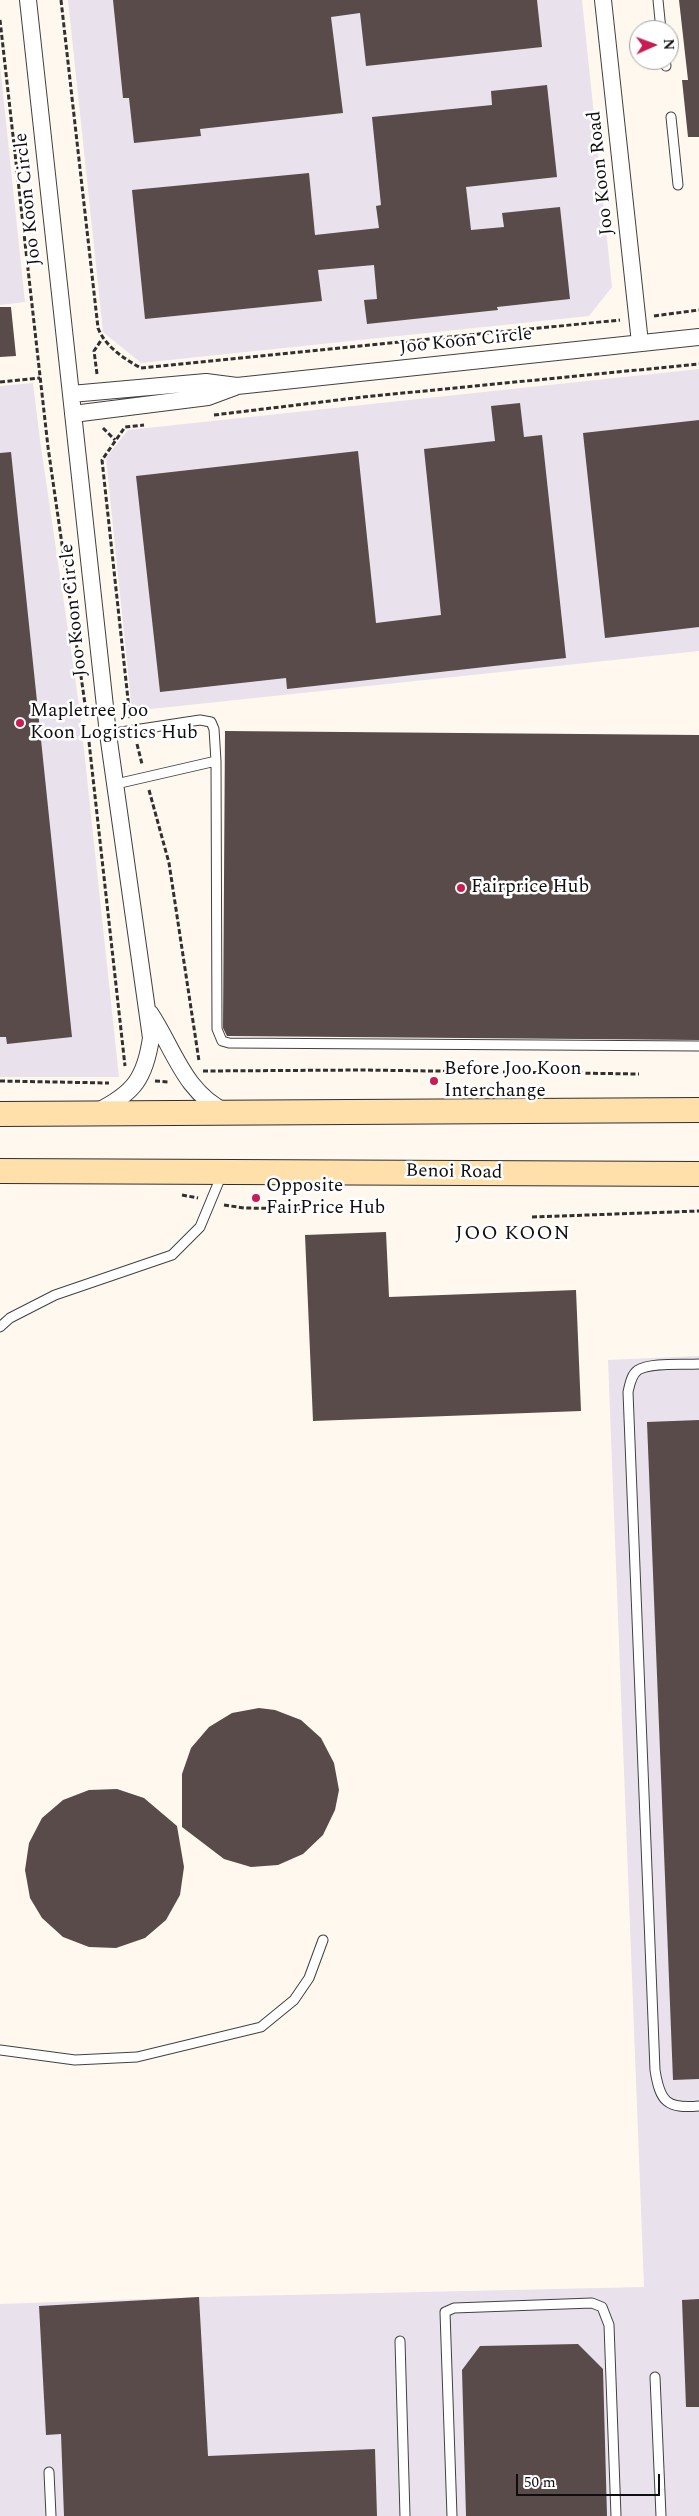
<!DOCTYPE html>
<style>
body{margin:0}
#map{position:relative;width:699px;height:2516px;overflow:hidden;background:#fff8ef;font-family:Spectral,serif}
canvas{display:block}
.north{position:absolute;left:629px;top:20px;width:50px;height:50px;box-sizing:border-box;background:#fff;border:1px solid #9f9f9f;border-radius:50%;rotate:88deg;font-size:14px;font-weight:700;line-height:20px;text-align:center;color:#0e0e0e}
.north::after{content:'';display:block;margin:auto;width:18px;height:22px;background:#c81c52;clip-path:polygon(50% 0,100% 100%,50% 72%,0 100%)}
.scale{position:absolute;left:516px;top:2474px;width:144px;height:22px;box-sizing:border-box;border:2px solid #0e0e0e;border-top:0;padding-left:6px;font-size:15px;line-height:18px;white-space:nowrap;color:#0e0e0e;-webkit-text-stroke:4px #fff;paint-order:stroke}
</style>
<div id="map">
<canvas width="699" height="2516"></canvas>
<div class="north">N</div>
<div class="scale">50 m</div>
</div>
<script>
const ctx = document.querySelector('canvas').getContext('2d');
ctx.lineJoin = 'round';
function fill(path, color) { ctx.fillStyle = color; ctx.fill(path, 'evenodd'); }
function stroke(path, color, width, dash) { ctx.strokeStyle = color; ctx.lineWidth = width; ctx.lineCap = dash ? 'butt' : 'round'; ctx.setLineDash(dash || []); ctx.stroke(path); }
function write(font, color, halo, rows, align = 'center') {
  ctx.font = font + ' Spectral,serif'; ctx.lineWidth = 5; ctx.setLineDash([]); ctx.textBaseline = 'middle'; ctx.strokeStyle = halo; ctx.fillStyle = color; for (const [text, x, y, turn = 0] of rows) {
    ctx.save(); ctx.translate(x, y); ctx.rotate((+turn || 0) * Math.PI / 180); ctx.textAlign = isNaN(turn) ? turn : align; if (halo) ctx.strokeText(text, 0, 0); ctx.fillText(text, 0, 0); ctx.restore();
  }
}
const industrial = new Path2D(`
 M68,0H582L612,287L589,316L141,363L103,332Z
 M0,65L25,302L0,305Z
 M699,369V651L132,711L106,458L128,430Z
 M33,383L40,440L80,712L119,1077H0V386Z
 M699,1356V2516H0V2304L199,2297L644,2287L608,1360Z`);
const building = new Path2D(`
 M113,0H537L542,47L366,66L360,13L331,17L343,113L200,129L201,136L134,143L129,98H123Z
 M679,0H699V137H688L682,80H688Z
 M547,85L557,177L466,187L471,230L504,227L502,213L560,207L570,299L497,307L498,310L367,324L364,300L377,299L374,265L318,270L322,301L145,319L132,190L309,173L315,235L379,228L376,206L381,205L372,117L492,105L491,91Z
 M0,307H11L16,356L0,357Z
 M520,403L524,437L542,435L566,658L287,689L286,678L160,692L136,476L358,451L376,623L441,615L424,449L495,441L491,406Z
 M699,420V627L605,638L583,433Z
 M11,452L72,1037L7,1044L6,1037H0V453Z
 M225,731L699,735V1040L227,1036L223,1028Z
 M386,1232L389,1297L576,1290L581,1411L313,1421L305,1235Z
 M699,1420V2079L673,2080L647,1422Z
 M259,1708L275,1710L301,1720L321,1738L334,1763L339,1790L335,1810L323,1835L303,1854L278,1865L251,1867L224,1859L182,1827V1774L191,1748L209,1727L232,1713Z
 M117,1789L144,1798L177,1826L184,1867L180,1895L166,1920L145,1938L116,1948L89,1947L63,1937L42,1918L30,1898L25,1870L29,1843L42,1818L63,1800L89,1790Z
 M199,2297L208,2456L375,2449L377,2516H64L61,2434L46,2435L39,2306Z
 M699,2299V2407H686L682,2300Z
 M578,2344L603,2369L607,2516H466L462,2370L480,2346Z`);
const path = new Path2D(`
 M61,0L98,328C105,346 124,359 141,368L620,320
 M0,20L48,447L86,711
 M654,316L699,310
 M97,374L94,351L102,339
 M0,382L40,378
 M214,415L363,397L699,364
 M103,428L115,440
 M130,718L102,460L125,427L144,425
 M89,742L125,1066
 M137,744L142,764
 M149,790L169,863L199,1061
 M203,1071L364,1070L639,1074
 M0,1081L109,1083
 M155,1081L169,1082
 M182,1195L198,1198
 M224,1205L244,1208L305,1209
 M532,1217L699,1211`);
const service = new Path2D(`
 M658,0L661,30
 M665,60L666,66
 M671,117L678,185
 M108,734L200,720L211,722L214,729L216,761L217,1029L222,1041L229,1043L699,1046
 M116,784L216,761
 M0,1327L10,1318L55,1295L172,1255L200,1227L222,1174
 M699,1364C684,1365 650,1362 638,1370C631,1375 630,1384 628,1392L655,2070C660,2102 667,2109 699,2106
 M0,2050L75,2060L137,2057L261,2027L294,2000L309,1978L323,1940
 M400,2341L405,2516
 M655,2377L661,2516
 M49,2472L51,2516
 M452,2516L445,2312L454,2308L592,2303L602,2307L609,2325L616,2516`);
const minor = new Path2D(`
 M28,0L108,734L151,1038C145,1078 134,1093 98,1111
 M603,0L640,343
 M71,394L206,382L237,386L699,337
 M73,414L208,397L235,387
 M150,1013C174,1049 184,1092 226,1112`);
const secondary = new Path2D(`
 M0,1114L699,1110
 M0,1171L699,1174`);
const markers = [
 [20,723,5,"#c81c52"],
 [461,888,5,"#c81c52"],
 [434,1081,5,"#c81c52"],
 [256,1198,5,"#c81c52"]
];
const streetNames = [
 ["Joo Koon Road",602,173,-96],
 ["Joo Koon Circle",29,199,-96],
 ["Joo Koon Circle",466,342,-6],
 ["Joo Koon Circle",75,610,-96],
 ["Benoi Road",454,1173,1]
];
const poiNames = [
 ["Mapletree Joo",30,712],
 ["Koon Logistics Hub",30,734],
 ["Fairprice Hub",471,888],
 ["Before Joo Koon",444,1070],
 ["Interchange",444,1092],
 ["Opposite",266,1187],
 ["FairPrice Hub",266,1209]
];
const neighbourhoodNames = [
 ["JOO KOON",513,1235]
];
fill(industrial, '#e9e2ed');
fill(building, '#584b4a');
stroke(service, '#414141', 11);
stroke(minor, '#414141', 18);
stroke(secondary, '#303030', 26);
stroke(path, '#303030', 3, [5, 2.5]);
stroke(service, '#fff', 9);
stroke(minor, '#fff', 16);
stroke(secondary, '#ffdfaa', 24);
for (const [x, y, r, color] of markers) { const dot = new Path2D(); dot.arc(x, y, r, 0, 2 * Math.PI); ctx.fillStyle = color; ctx.fill(dot); stroke(dot, '#fff', 2); }
write('19px', '#0e0e0e', '#fff', streetNames);
write('19px', '#0e0e0e', '#fff', poiNames, 'left');
ctx.letterSpacing = '1px';
write('20px', '#0e0e0e', '#fff', neighbourhoodNames);
ctx.letterSpacing = '0px';
</script>
